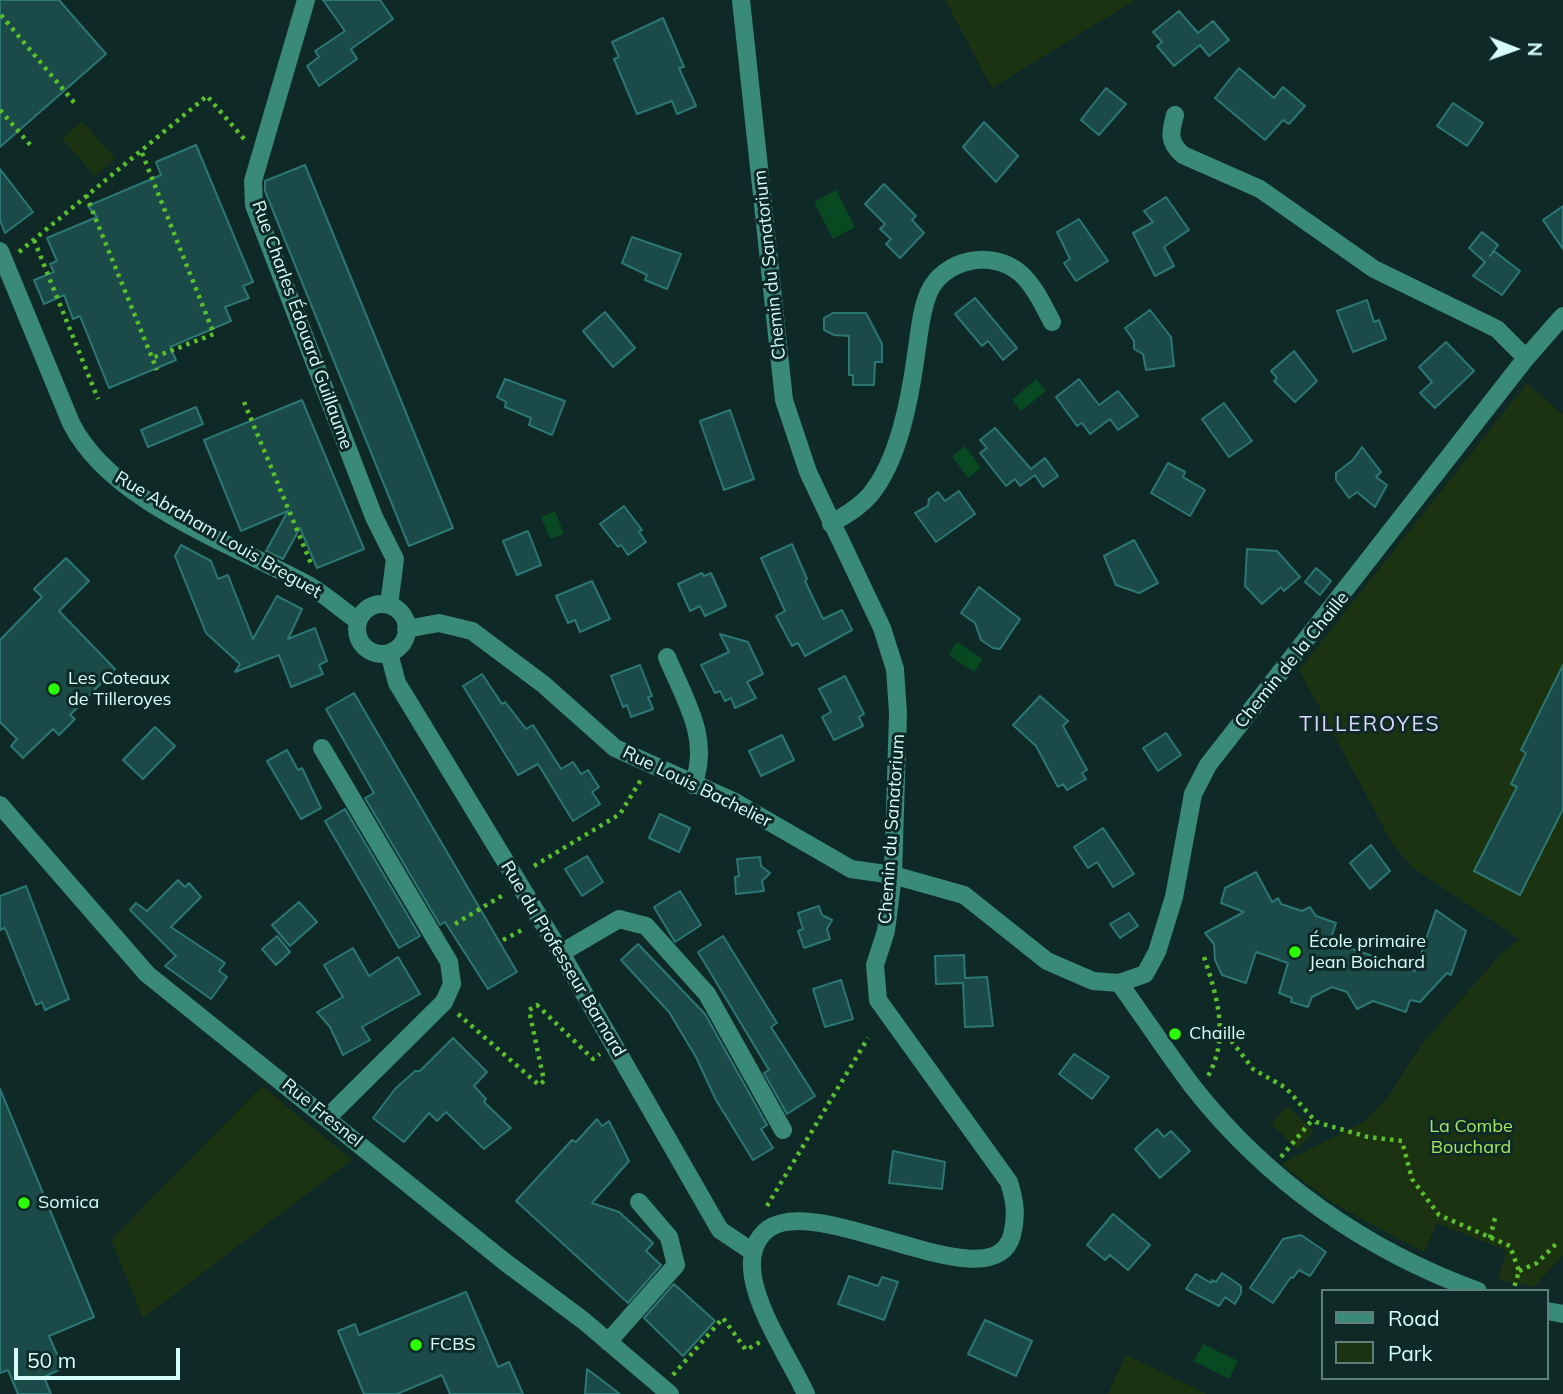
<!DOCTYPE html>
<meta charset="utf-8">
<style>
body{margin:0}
#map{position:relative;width:1563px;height:1394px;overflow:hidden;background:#0f2927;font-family:Mulish,sans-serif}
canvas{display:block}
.legend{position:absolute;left:1321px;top:1289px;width:228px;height:91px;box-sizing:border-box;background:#0f2927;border:2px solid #5f7f7b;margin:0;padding:9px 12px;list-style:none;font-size:21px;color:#d7fff9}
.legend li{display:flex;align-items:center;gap:14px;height:35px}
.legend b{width:35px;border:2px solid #5f7f7b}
.north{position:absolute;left:1479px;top:14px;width:70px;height:70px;-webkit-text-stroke:5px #0f2927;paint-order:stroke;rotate:91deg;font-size:19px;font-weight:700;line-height:28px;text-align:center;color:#d7fff9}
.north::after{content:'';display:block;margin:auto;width:24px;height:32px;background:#d7fff9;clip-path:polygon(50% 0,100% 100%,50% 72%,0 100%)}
.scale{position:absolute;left:14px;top:1348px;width:166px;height:32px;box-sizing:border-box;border:4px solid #d7fff9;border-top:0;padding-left:9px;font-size:21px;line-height:24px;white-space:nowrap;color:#d7fff9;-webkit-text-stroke:5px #0f2927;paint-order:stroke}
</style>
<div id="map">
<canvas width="1563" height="1394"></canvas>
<ul class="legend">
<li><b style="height:9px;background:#398a78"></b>Road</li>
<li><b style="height:19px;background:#1c3312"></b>Park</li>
</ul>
<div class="north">N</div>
<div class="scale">50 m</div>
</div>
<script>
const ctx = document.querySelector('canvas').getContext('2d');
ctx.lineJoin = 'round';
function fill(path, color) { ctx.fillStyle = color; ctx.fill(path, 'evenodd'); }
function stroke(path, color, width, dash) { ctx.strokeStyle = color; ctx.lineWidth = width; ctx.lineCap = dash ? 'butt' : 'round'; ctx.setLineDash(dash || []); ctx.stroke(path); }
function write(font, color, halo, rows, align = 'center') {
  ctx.font = font + ' Mulish,sans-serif'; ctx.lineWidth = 6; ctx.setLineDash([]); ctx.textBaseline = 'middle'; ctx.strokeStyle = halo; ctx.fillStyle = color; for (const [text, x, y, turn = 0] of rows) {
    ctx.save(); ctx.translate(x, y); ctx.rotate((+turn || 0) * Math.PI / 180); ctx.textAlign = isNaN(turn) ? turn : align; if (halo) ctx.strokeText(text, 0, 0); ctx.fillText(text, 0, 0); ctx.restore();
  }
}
const green = new Path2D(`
 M945,0H1135L992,88Z
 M82,121L115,158L95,176L62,139Z
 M1527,383L1563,415V1255L1534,1287L1498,1279L1507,1251L1437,1223L1424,1252L1333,1203L1281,1164L1365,1121L1386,1100L1422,1044L1500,955L1520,939L1413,868L1392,843L1299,670Z
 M262,1086L352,1160L143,1318L111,1240Z
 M1288,1106L1314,1132L1297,1149L1271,1123Z
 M1126,1355L1207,1394H1108Z`);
const water = new Path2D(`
 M836,190L855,227L833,239L814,202Z
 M1036,379L1046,391L1021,411L1012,400Z
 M965,446L981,468L968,478L952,456Z
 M555,511L564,534L550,539L541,517Z
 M957,642L983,659L974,672L949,655Z
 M1203,1344L1238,1361L1229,1379L1194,1361Z`);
const building = new Path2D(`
 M0,0H59L106,54L0,147Z
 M323,0H380L393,19L351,49L357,59L319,86L307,66L319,57L315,51L345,31Z
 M1179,11L1198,33L1213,21L1229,40L1209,56L1200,45L1174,66L1157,46L1162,42L1153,32Z
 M663,18L684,67L679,68L696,106L677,114L672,101L637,114L614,59L619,57L612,42Z
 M1239,68L1274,98L1283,87L1305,106L1289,124L1283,120L1265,140L1215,98Z
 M1106,88L1126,104L1099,135L1081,120Z
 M1453,103L1483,123L1467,146L1437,126Z
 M984,122L1018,156L996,182L963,147Z
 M196,145L253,282L243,286L249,298L225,307L231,321L170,347L176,360L109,388L80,316L73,319L64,295L44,304L34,280L54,272L50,264L57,261L47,238L97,217L88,206L161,175L156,162Z
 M305,165L453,528L409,546L265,191V181Z
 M0,169L33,212L5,233L0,220Z
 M884,184L916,216L912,220L924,233L900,258L886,244L891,239L880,229L885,224L865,204Z
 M1166,197L1189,230L1164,247L1174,266L1155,276L1133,233L1153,222L1144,211Z
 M1563,206V249L1543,220Z
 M1079,219L1108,261L1076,281L1064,263L1070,259L1057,232Z
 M1482,232L1498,245L1490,256L1494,251L1520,271L1502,295L1473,276L1485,262L1469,248Z
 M632,237L681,254L667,289L645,280L647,275L622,263Z
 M975,298L1017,348L1003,360L988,341L982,346L955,314Z
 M1367,300L1374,322L1379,320L1386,339L1353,352L1337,311Z
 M1150,310L1171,337L1174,366L1146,370L1143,354L1134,349V341L1125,328Z
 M605,312L635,348L613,367L583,331Z
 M833,313H866L882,344V362H875L874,385H853V375H849V336L834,335L824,330V318Z
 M1446,342L1474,371L1435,408L1420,393L1432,382L1419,367Z
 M1294,351L1317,381L1295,402L1274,381L1277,378L1271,371Z
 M505,379L565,401L552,435L529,425L531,418L505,407L506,402L497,397Z
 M1079,379L1099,405L1118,391L1138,416L1118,430L1110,419L1090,434L1082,423L1077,426L1056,397Z
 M302,400L364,549L317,568L300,528L283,559L266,551L288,511L241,531L204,440Z
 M1224,403L1252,441L1229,457L1202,419Z
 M196,407L203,424L148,447L141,430Z
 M730,410L754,479L724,490L700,421Z
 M995,428L1031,469L1045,458L1058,476L1043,487L1035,475L1020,486L1015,479L1006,486L980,453L987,448L980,440Z
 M1362,447L1381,472L1376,477L1387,485L1375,507L1357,492L1349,498L1336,480V473L1353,460Z
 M1168,463L1185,472L1183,477L1205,490L1190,516L1151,493Z
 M959,491L975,514L936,542L915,513L928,506L929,499L938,492L945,501Z
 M624,506L642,530L639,532L646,542L628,555L621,545L618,547L600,524Z
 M528,531L541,565L517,575L503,541Z
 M1134,540L1158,583L1139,593L1116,585L1104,556Z
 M792,544L807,579L805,581L823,619L842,610L852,630L805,656L798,643L792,646L776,616L785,611L761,558Z
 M181,545L211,561L218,579L228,575L253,639L277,596L302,609L288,639L315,628L327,661L319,665L323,674L291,687L279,655L235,672L240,664L206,633L175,556Z
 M1247,549L1277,551L1300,577L1284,591L1281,587L1262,604L1245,586Z
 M66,558L89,581L59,611L115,669L70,715L75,719L59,735L53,729L23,758L11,746L17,739L0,722V640L42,597L34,589Z
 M1316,568L1331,581L1320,595L1305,582Z
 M702,573L704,576L711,573L726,606L705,616L700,606L690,611L678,584Z
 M592,581L610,619L580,632L575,620L568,623L556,596Z
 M979,587L1020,619L1000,649L993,648L981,640L975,623L961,613Z
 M720,634L748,642L763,674L747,682L756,698L735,708L731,698L725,701L720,691L715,693L701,665L729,652Z
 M640,665L652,696L648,697L653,709L631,717L627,705L623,707L611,676Z
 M1563,665V809L1520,895L1474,871L1517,787L1511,784L1526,753L1521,750Z
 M482,674L502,704L505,702L526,729L533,725L561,769L573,762L581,774L588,770L599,787L592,792L600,804L573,821L538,764L518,775L463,686Z
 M845,676L864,714L859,717L863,726L834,740L822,717L831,712L819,689Z
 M354,693L517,972L488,989L445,922L440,925L365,798L374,793L326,709Z
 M1040,696L1068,721L1063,726L1087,770L1082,773L1086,779L1067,790L1063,784L1058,787L1036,746L1013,725Z
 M155,727L175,746L143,779L123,760Z
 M1166,733L1181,755L1158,771L1143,748Z
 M782,735L794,760L761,776L749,751Z
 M287,750L298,770L302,768L321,808L301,819L267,761Z
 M345,809L420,936L399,948L325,821Z
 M660,814L690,828L679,852L649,838Z
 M1103,828L1134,874L1113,887L1097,862L1088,868L1074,847Z
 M1371,845L1390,871L1370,889L1350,863Z
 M587,856L603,882L582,896L565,869Z
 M760,857L761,866L770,873L762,881L764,891L736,894L735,877L739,876L737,859Z
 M1256,872L1272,902L1278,898L1281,904L1302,911L1310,907L1316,916L1336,923L1330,941L1415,971L1436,910L1466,931L1451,975L1447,973L1420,1002L1410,1000L1406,1012L1373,1001L1357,1009L1347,992L1332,987L1312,997L1308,1007L1291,1002L1292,998L1279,993L1288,963L1256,952L1246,983L1222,975L1215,960L1214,944L1205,933L1244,912L1221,903L1225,888Z
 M178,880L185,887L189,883L201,897L171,927L225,963L219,971L227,977L211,999L165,966L176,956L130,910L136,903L147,911Z
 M26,886L69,999L45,1010L42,1002L36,1005L5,928L0,930V896Z
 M680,891L701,925L675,942L654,907Z
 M299,902L317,922L290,946L272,925Z
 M819,906L822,915L832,920L827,929L830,939L804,948L798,931L803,929L798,913Z
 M1129,913L1138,926L1120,938L1110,924Z
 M277,936L290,952L276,965L262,949Z
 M723,936L777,1023L771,1027L815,1096L787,1114L764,1073L769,1070L698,952Z
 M638,944L705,1014L767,1125L761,1129L773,1148L753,1160L716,1100L696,1057L669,1012L621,960Z
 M353,948L369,976L398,957L420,994L362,1027L370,1040L343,1055L330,1027L317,1012L343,997L324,965Z
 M964,955L965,978L987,977L993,1026L965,1027L963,983L936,984L935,956Z
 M841,980L853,1019L825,1027L813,989Z
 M453,1038L487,1072L474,1086L486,1099L484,1102L511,1128L484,1149L446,1112L437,1121L429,1113L404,1142L373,1118L395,1089L415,1071H420Z
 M1074,1054L1109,1077L1092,1099L1059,1074Z
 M0,1089L94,1317L49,1336L63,1368L44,1377L51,1394H18L8,1370L0,1373Z
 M597,1119L602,1126L609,1121L629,1161L592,1203L619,1212L653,1243L646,1251L661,1265L628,1303L516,1201L572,1140L576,1142Z
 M1157,1129L1164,1137L1171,1131L1190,1151L1160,1178L1135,1149Z
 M893,1151L945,1162L942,1189L889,1183Z
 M1113,1214L1150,1245L1128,1270L1110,1255L1105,1260L1087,1245Z
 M1301,1235L1326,1252L1310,1276L1299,1270L1293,1278L1291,1277L1273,1303L1250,1288L1283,1239Z
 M1222,1273L1241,1286V1293L1235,1304L1225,1297L1219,1306L1186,1289L1196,1274L1211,1283L1212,1280L1216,1282Z
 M849,1276L878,1286L882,1277L898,1282L884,1320L838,1304Z
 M674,1284L715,1321L683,1356L644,1318Z
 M466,1292L498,1367L509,1362L523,1394H450L442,1375L397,1394H364L338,1331L355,1324L359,1335Z
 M985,1320L1032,1341L1016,1376L968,1354Z
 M587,1369L620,1394H585Z`);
const path = new Path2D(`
 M1,15L77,106
 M0,110L32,147
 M142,153L214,334L152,358
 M86,195L157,370
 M34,240L98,399
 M19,252L207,96L245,140
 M244,402L312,566
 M534,866L620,814L642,778
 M455,924L503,895
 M503,940L524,929
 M1204,957C1217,997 1230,1037 1208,1076
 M458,1014L539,1085L544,1081L529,1010L537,1005L593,1059L600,1054
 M1221,1027L1253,1069L1286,1088L1316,1122L1368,1137L1402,1141L1412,1179L1439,1215L1510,1246L1519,1271L1513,1291
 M1281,1157L1313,1119
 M767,1206L868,1038
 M1490,1238L1495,1218
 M1519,1271L1537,1263L1556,1244
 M673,1375L723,1318L746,1350L760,1342`);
const minor = new Path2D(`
 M306,0L253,181L254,205L374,517L395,559L389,605
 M741,0L784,400L808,472L882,628L895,669L898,713L893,875L886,931L875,965L878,1000L1009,1182C1015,1201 1017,1216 1012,1235C993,1306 820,1191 768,1229C753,1241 750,1259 753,1277C759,1314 790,1360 806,1394
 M1175,115C1170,133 1168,142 1183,155L1260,189L1374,269L1497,329L1526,358
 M0,251L71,423C111,503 234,544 310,586C327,596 342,610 358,621
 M831,524C845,515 859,508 870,495C899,460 910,398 916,355C919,335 921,310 929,292C944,259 992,249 1020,273C1034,285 1043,305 1052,322
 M357 629a25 25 0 1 1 50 0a25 25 0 1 1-50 0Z
 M406,629L439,623L472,631L543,684L615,748L735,802L851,869L893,875L964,895L1047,961L1093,981L1119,983C1144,1017 1167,1053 1193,1087C1267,1181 1365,1250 1478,1291
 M389,653L397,683L561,953L720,1230L753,1252
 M667,657C685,701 711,738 693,785
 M322,748L449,962L452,984L444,1002L327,1118
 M0,805L147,974L505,1262L584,1321L670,1394
 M561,953L619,919L646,926L707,994L783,1130
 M1119,983L1145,974L1157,952L1174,897L1193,794L1208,765L1526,358L1563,316
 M1547,1311L1563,1314
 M608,1342L676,1265L669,1237L639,1202`);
const markers = [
 [54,689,7,"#2bff03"],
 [1295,952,7,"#2bff03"],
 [1175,1034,7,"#2bff03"],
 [24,1203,7,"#2bff03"],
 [416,1345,7,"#2bff03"]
];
const streetNames = [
 ["Chemin du Sanatorium",770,265,-96],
 ["Rue Charles Édouard Guillaume",302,325,70],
 ["Rue Abraham Louis Breguet",218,535,30],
 ["Chemin de la Chaille",1292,660,-51],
 ["Rue Louis Bachelier",697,787,26],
 ["Chemin du Sanatorium",892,829,-86],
 ["Rue du Professeur Barnard",563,959,59],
 ["Rue Fresnel",322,1113,39]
];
const poiNames = [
 ["Les Coteaux",68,679],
 ["de Tilleroyes",68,700],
 ["École primaire",1309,942],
 ["Jean Boichard",1309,963],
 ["Chaille",1189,1034],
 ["Somica",38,1203],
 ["FCBS",430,1345]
];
const parkNames = [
 ["La Combe",1471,1127],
 ["Bouchard",1471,1148]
];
const quarterNames = [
 ["TILLEROYES",1370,725]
];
fill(green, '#1c3312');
fill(water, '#084921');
fill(building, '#1a4b48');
stroke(building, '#2c7773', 2);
stroke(path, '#5abf2b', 4.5, [3.5, 5]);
stroke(minor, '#398a78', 18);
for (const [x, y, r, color] of markers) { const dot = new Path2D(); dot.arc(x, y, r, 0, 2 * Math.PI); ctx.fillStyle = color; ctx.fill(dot); stroke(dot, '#0f2927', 2.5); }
write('18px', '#d7fff9', '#0f2927', streetNames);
write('18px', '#d7fff9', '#0f2927', poiNames, 'left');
write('18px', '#a2e55e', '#0f2927', parkNames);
ctx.letterSpacing = '2px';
write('21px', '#ddd9ff', '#0f2927', quarterNames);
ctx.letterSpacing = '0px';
</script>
